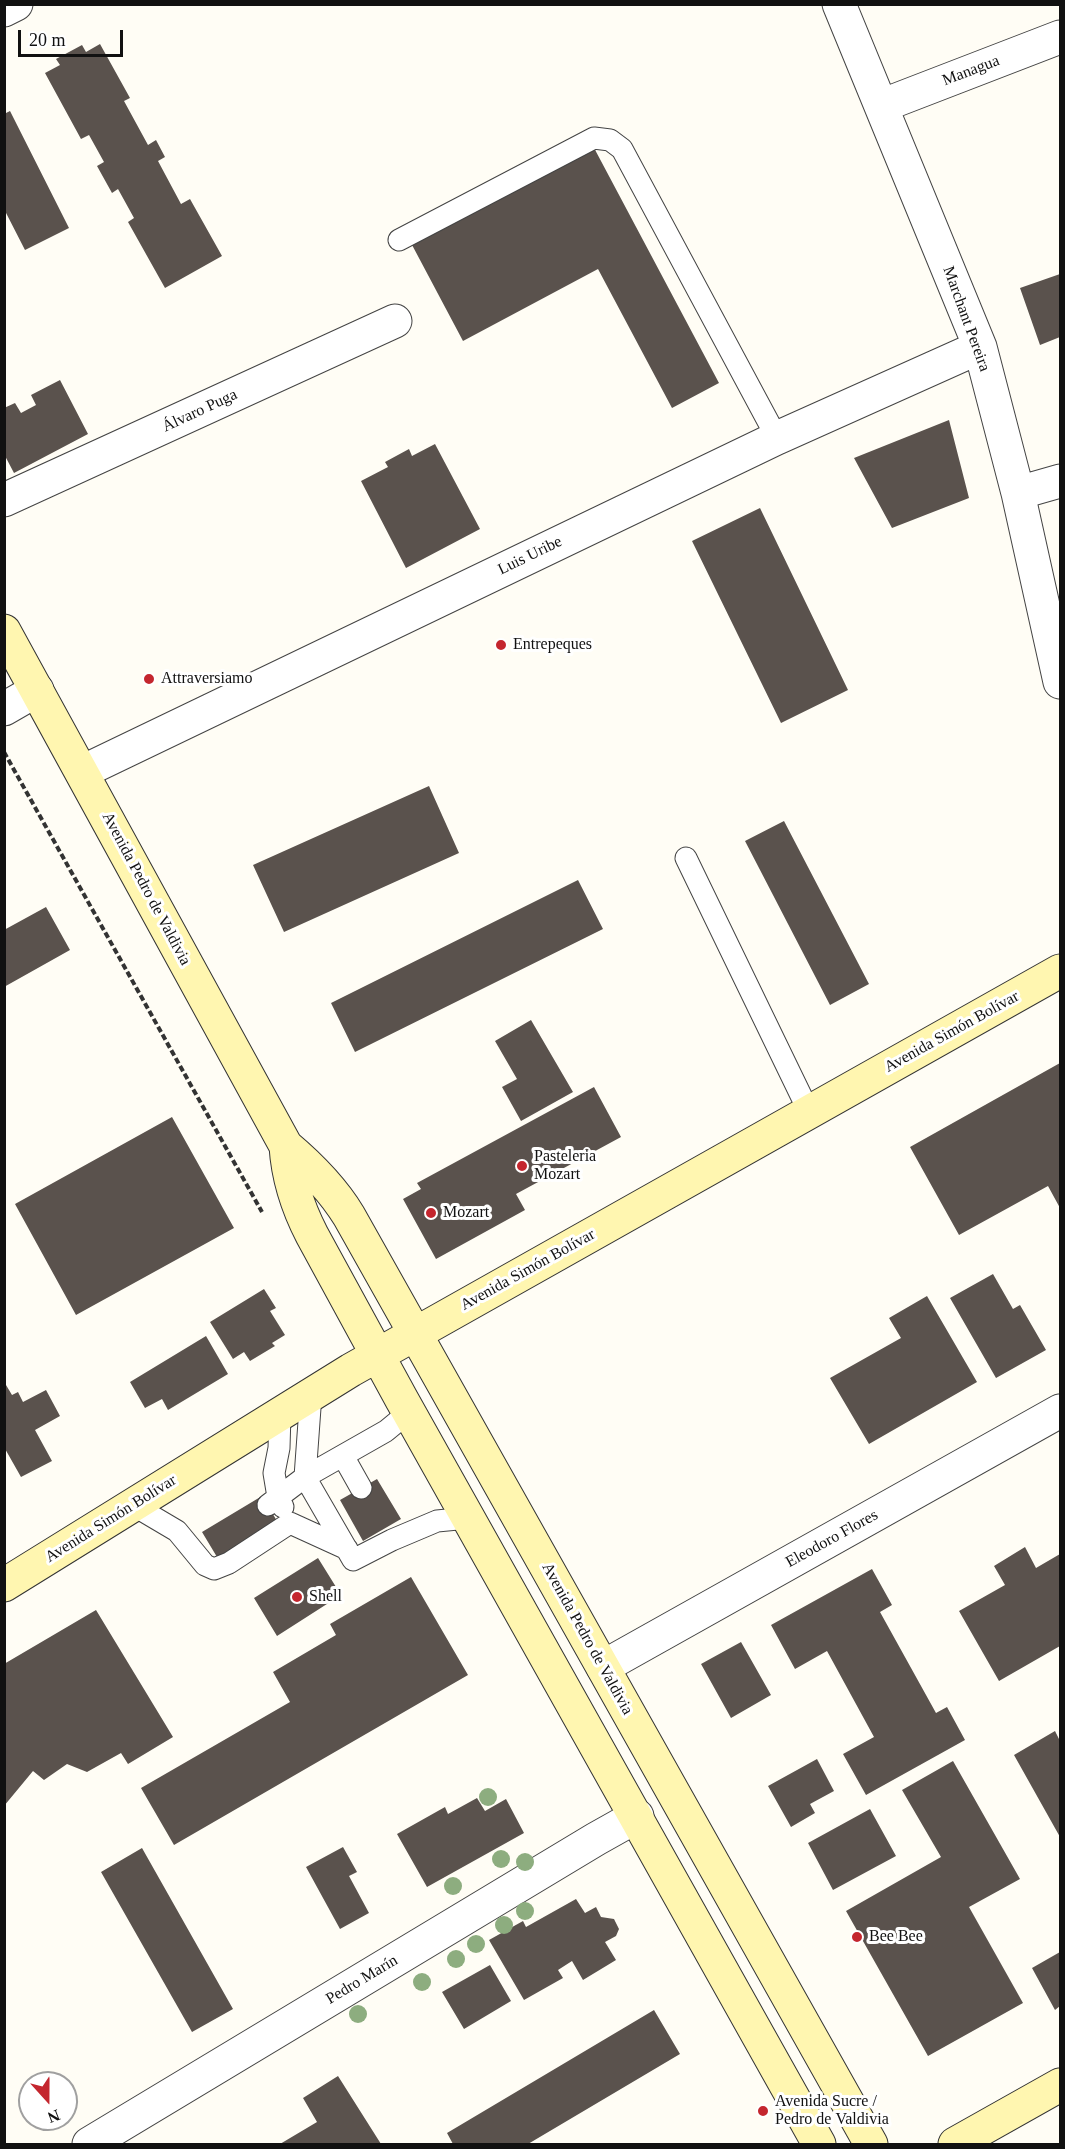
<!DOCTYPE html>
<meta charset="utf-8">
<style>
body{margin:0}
#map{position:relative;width:1065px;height:2149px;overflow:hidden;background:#fffdf5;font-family:Georgia,serif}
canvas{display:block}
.frame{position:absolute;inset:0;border:6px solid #111;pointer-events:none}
.north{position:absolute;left:18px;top:2071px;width:60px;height:60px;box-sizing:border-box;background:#fff;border:2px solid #a0a0a0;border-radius:50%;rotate:159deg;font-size:16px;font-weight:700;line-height:24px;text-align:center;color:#111}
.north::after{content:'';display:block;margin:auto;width:21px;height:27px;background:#c4262e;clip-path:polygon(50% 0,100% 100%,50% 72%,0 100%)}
.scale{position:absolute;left:18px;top:30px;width:105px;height:27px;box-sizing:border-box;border:3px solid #111;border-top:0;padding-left:8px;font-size:18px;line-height:21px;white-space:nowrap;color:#111;-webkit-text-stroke:4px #fff;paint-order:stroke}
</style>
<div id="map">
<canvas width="1065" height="2149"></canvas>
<div class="frame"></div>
<div class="north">N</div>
<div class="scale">20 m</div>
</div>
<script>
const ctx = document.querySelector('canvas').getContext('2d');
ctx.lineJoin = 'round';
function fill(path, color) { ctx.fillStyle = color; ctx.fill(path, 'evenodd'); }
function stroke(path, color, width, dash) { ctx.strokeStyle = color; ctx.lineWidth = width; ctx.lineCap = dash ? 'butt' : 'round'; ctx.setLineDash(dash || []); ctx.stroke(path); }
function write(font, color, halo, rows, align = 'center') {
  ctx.font = font + ' Georgia,serif'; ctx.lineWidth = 6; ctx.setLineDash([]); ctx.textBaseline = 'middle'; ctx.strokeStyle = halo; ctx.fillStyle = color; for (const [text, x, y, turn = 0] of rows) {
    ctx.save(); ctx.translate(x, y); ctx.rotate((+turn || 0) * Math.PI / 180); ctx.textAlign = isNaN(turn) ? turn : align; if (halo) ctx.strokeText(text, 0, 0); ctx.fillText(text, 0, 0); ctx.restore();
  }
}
const building = new Path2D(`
 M100,44L130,98L124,101L148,145L156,140L165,157L158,161L181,204L190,199L222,256L165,288L128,222L134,218L118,189L112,193L97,166L104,162L89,135L81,139L45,73L60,65L56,59L82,45L86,52Z
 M10,111L69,228L25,250L4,209V114Z
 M593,146L719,383L672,408L598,269L463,341L411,243Z
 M1060,274V337L1040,345L1020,288Z
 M60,380L88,434L14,473L4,454V408L15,403L21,413L36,405L31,395Z
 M949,420L969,498L892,528L854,458Z
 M435,444L480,529L406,568L361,481L388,467L385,462L409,449L412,456Z
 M760,508L848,690L781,723L692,541Z
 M429,786L459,853L284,932L253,865Z
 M784,821L869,984L830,1005L745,841Z
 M578,880L603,929L355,1052L331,1003Z
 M46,907L70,950L4,987V930Z
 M531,1020L573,1092L521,1121L502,1087L517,1079L495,1041Z
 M1060,1063V1208L1048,1186L959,1235L910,1147Z
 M594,1087L621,1137L516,1194L525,1210L436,1259L403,1199L421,1189L417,1183Z
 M172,1117L234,1228L76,1315L15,1204Z
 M993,1274L1013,1309L1020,1305L1046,1350L996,1378L950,1298Z
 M264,1289L276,1308L270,1311L285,1335L272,1343L275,1346L250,1361L244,1352L233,1359L210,1322Z
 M927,1296L977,1382L869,1444L830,1378L901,1338L889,1318Z
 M206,1336L228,1374L168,1410L162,1399L145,1408L130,1382Z
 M6,1385L12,1395L18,1392L23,1402L46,1390L60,1416L35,1430L52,1461L21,1477L4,1447V1386Z
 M377,1479L401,1519L363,1541L340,1500Z
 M262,1496L280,1526L220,1562L202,1532Z
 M1025,1547L1036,1568L1060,1554V1646L999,1681L959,1611L1005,1585L994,1566Z
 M318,1558L341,1595L277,1636L254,1598Z
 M872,1569L892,1605L880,1612L936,1713L947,1707L965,1740L866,1795L843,1754L874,1737L827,1651L795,1669L771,1625Z
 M411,1577L468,1675L174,1845L141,1788L290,1702L273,1672L336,1635L330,1624Z
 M96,1610L173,1737L128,1764L121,1753L87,1772L67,1764L44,1780L33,1771L4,1806V1664Z
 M741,1642L771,1695L731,1718L701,1664Z
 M1055,1731L1060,1741V1837L1014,1755Z
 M817,1759L834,1791L810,1804L815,1813L791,1827L768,1786Z
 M953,1761L1020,1879L969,1907L1023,2003L928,2056L846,1911L941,1857L902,1790Z
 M477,1798L485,1811L506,1799L524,1833L427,1887L397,1834L445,1807L448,1814Z
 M870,1809L896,1856L833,1890L808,1843Z
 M343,1847L357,1872L349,1876L369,1913L340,1929L306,1867Z
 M142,1848L233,2009L192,2032L101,1872Z
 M576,1899L585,1913L596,1907L601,1917L614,1919L619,1929L616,1936L605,1942L616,1960L583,1980L572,1961L558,1970L563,1978L524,2000L489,1940L523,1921L526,1927Z
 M1060,1952V2006L1055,2010L1032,1968Z
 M490,1965L511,2001L464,2029L442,1992Z
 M654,2010L680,2054L528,2144H453L447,2133Z
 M338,2076L381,2144H280L317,2122L303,2098Z`);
const path = new Path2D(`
 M4,752L262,1212`);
const lane = new Path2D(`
 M399,240L594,138L610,140L622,149L777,438
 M686,858L809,1112
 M311,1394L305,1477L353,1560L392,1540L437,1521L468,1518
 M280,1414L279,1448L274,1473L278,1497L283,1507
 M343,1456L361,1488
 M133,1505L177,1531L205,1565L214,1569L229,1563L290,1523L347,1549
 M268,1505L305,1477L386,1431L409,1412`);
const street = new Path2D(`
 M839,4L980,347L1018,493L1060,682
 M4,10L16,4
 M881,106L1060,37
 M1018,493L1060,481
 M4,500L395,321
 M4,709L37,690
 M82,772L777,438L980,347
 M603,1667L1060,1411
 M89,2144L596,1839L637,1816`);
const secondary = new Path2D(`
 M4,631L286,1146C311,1167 332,1188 349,1216L871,2144
 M286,1146C288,1179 297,1206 312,1235L402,1400L819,2144
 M4,1585L351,1370L1060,971
 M955,2144L1060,2085`);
const trees = [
 [488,1797],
 [501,1859],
 [525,1862],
 [453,1886],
 [525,1911],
 [504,1925],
 [476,1944],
 [456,1959],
 [422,1982],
 [358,2014]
];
const markers = [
 [501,645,6,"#c4262e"],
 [149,679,6,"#c4262e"],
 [522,1166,6,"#c4262e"],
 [431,1213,6,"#c4262e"],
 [297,1597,6,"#c4262e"],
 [857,1937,6,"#c4262e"],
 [763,2111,6,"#c4262e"]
];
const streetNames = [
 ["Managua",971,71,-21],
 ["Marchant Pereira",966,319,70],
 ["Álvaro Puga",200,411,-25],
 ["Luis Uribe",530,556,-26],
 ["Avenida Pedro de Valdivia",146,889,62],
 ["Avenida Simón Bolívar",952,1032,-29],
 ["Avenida Simón Bolívar",528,1270,-29],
 ["Avenida Simón Bolívar",111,1519,-32],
 ["Eleodoro Flores",832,1539,-29],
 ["Avenida Pedro de Valdivia",587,1639,61],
 ["Pedro Marín",362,1980,-31]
];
const poiNames = [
 ["Entrepeques",513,645],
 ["Attraversiamo",161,679],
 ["Pasteleria",534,1157],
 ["Mozart",534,1175],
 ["Mozart",443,1213],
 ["Shell",309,1597],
 ["Bee Bee",869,1937],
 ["Avenida Sucre /",775,2102],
 ["Pedro de Valdivia",775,2120]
];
fill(building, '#5a524d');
stroke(lane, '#444', 23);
stroke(street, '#444', 35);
stroke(secondary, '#333', 35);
stroke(path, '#333', 4, [6, 3]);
stroke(lane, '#fff', 21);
stroke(street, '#fff', 33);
stroke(secondary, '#fff6b0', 33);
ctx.fillStyle = '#8dad7f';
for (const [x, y] of trees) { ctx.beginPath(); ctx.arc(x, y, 9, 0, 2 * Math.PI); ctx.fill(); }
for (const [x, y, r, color] of markers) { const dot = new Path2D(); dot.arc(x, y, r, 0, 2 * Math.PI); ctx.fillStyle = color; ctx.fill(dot); stroke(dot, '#fff', 2); }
write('16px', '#111', '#fff', streetNames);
write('16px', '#111', '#fff', poiNames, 'left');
</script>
